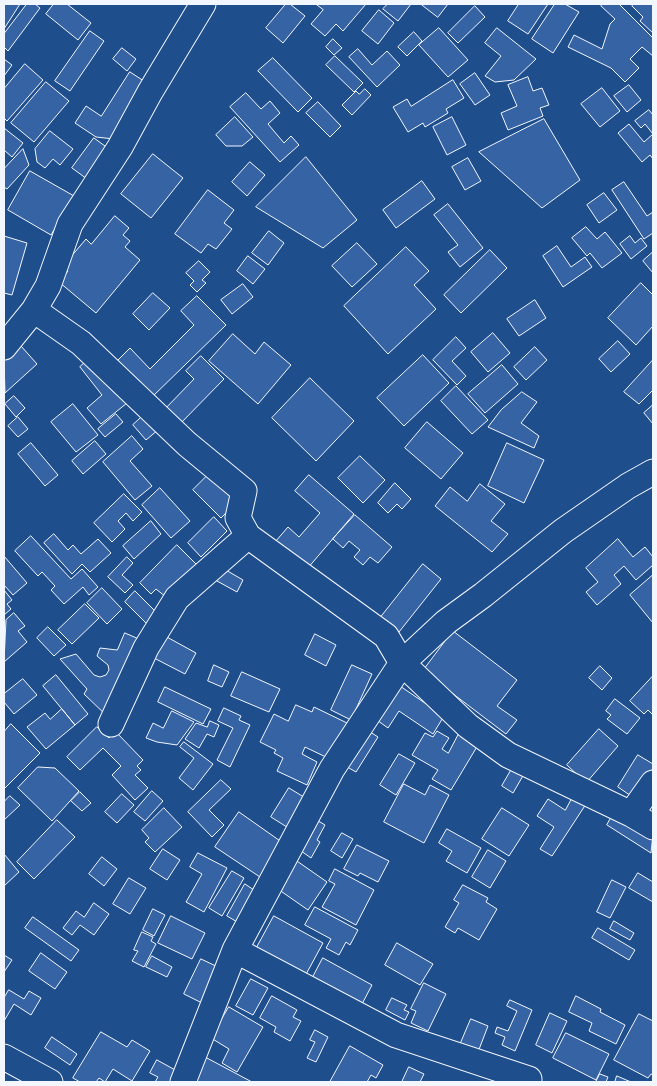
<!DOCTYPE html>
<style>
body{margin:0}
#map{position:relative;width:657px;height:1086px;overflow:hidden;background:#1f4e8c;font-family:"Sofia Sans Condensed",sans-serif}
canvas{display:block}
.frame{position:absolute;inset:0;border:5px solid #f2f6ff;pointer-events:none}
</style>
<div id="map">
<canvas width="657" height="1086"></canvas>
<div class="frame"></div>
</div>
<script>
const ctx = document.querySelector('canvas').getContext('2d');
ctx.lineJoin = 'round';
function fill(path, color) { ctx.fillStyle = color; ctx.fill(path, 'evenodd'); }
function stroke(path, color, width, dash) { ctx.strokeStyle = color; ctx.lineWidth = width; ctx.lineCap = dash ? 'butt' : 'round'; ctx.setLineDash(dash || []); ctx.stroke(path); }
const building = new Path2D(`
 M4,4H20L4,29Z
 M27,4H35L40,8L8,51L4,47V34Z
 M54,4H67L91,23L78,40L46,14Z
 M286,4H290L305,16L283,43L266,28Z
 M316,4H366L343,31L336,24L325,36L311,24L323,10Z
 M388,4H411L398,21L383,9Z
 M421,4H448L438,17Z
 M519,4H548L528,34L508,21Z
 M555,4H565L579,12L553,53L532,39Z
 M603,4H619L653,38V56L642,47L630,59L639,68L625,82L611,68L568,47L574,35L602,49L610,24L615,19L601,6Z
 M634,4H653V33L640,21L643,17L632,6Z
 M475,6L485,17L458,43L448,33Z
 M379,10L394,23L378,44L362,31Z
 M439,28L468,60L448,77L419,45Z
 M497,28L536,59L514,80L495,82L485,76L501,56L485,43Z
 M90,31L104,41L70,91L55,81Z
 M414,32L422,41L407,56L398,47Z
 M333,39L342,48L334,55L326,47Z
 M122,48L136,59L127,71L113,59Z
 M358,49L372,65L387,51L400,65L377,87L349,57Z
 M335,56L363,83L354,92L326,65Z
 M273,58L312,98L298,112L258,71Z
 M4,59L12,65L4,76Z
 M25,64L43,80L7,121L4,118V89Z
 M130,72L150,85L114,139L96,137L75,123L86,106L101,116Z
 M475,73L490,95L475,105L460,84Z
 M528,77L533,91L542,88L549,105L540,108L543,116L508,130L501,113L517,106L508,85Z
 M453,80L464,98L446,109L448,113L425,127L423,123L408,132L393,107L407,99L411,106Z
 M46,82L69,101L34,142L11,123Z
 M629,85L641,100L627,112L614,96Z
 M602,88L620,111L600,127L581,104Z
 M365,89L371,95L352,115L342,105L356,91L359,94Z
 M246,93L261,109L270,101L280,113L268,124L284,143L291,136L299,145L280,162L230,107Z
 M318,102L341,126L330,137L306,113Z
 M649,110L653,115V159L650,155L642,162L618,133L629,124L644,142L653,134L645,124L641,128L635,121Z
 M235,117L253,137L242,146H226L216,135Z
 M452,117L466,145L447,155L433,127Z
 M544,119L580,180L542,208L479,152Z
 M4,128L23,143L12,157L4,150Z
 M50,131L73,149L60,165L53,159L45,168L37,162L35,149Z
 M94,138L109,149L87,179L72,168Z
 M23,149L29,165L7,189L4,187V169Z
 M153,154L183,178L151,218L121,194Z
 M306,157L357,220L323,248L256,207Z
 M468,158L481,181L465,190L452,167Z
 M250,162L265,175L247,196L232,182Z
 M30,171L74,196L51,235L8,210Z
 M422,181L435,199L396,228L383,210Z
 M624,182L647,216L653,212V233L644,239L612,190Z
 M208,190L234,210L224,223L232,229L216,249L208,244L201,253L175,234Z
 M604,193L617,210L599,223L587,205Z
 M448,204L483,248L460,267L448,252L458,245L434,215Z
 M115,216L129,228L123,235L130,241L125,247L140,260L96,313L59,282L68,271L63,266L86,239L91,244Z
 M586,227L597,239L605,232L622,253L602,268L590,253L587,256L572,238Z
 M269,231L284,243L268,265L252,253Z
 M4,236L27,243L12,295L4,293Z
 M630,236L635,243L641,238L647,246L631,259L620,244Z
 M357,243L377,264L352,287L332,266Z
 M557,246L571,267L585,257L592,267L563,287L543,256Z
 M406,247L429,271L414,285L436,309L388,354L344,306Z
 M490,250L507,268L461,313L444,295Z
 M653,252V273L643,261Z
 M248,256L265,269L253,284L237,271Z
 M199,261L210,272L202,280L206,283L197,292L190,285L194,281L186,273Z
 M641,283L653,295V326L636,345L608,318Z
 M243,284L253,297L232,314L221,300Z
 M153,293L170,308L149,330L133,314Z
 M197,296L226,325L149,400L114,364L130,348L150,369L194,325L181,311Z
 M535,300L546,318L519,336L507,319Z
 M493,333L510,353L488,372L471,352Z
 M233,334L255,354L264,342L291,365L258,404L209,361Z
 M456,337L466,348L452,361L466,376L457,385L433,360Z
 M618,341L630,354L611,372L599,359Z
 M21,346L37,364L5,393L4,361Z
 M535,347L547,360L526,380L514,367Z
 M423,355L449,383L404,426L377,398Z
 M201,356L224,379L177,427L162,412L194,379L186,371Z
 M90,358L127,403L101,424L87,408L102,395L80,367Z
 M653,360V390L639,404L624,392Z
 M502,365L518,384L485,413L468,394Z
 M310,378L354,421L316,461L272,418Z
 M456,386L488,420L472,434L441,401Z
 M522,392L537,402L521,423L539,436L534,448L488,427L501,410Z
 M14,396L25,408L16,417L5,404Z
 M73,404L98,435L76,452L51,422Z
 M653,405V424L644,413Z
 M116,414L123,422L105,437L98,429Z
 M145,414L158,430L146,440L133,425Z
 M18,417L28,429L18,437L8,426Z
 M427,422L463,453L441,479L405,448Z
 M132,436L143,449L130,461L152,486L135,500L103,462Z
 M95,441L106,454L83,474L72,461Z
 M31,443L58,475L45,486L18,454Z
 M507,443L544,460L524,503L488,486Z
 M360,456L385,480L363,503L338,478Z
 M209,474L237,502L221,518L193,490Z
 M309,475L354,514L307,569L275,542L288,527L299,537L320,513L295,491Z
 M395,483L411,499L402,509L397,504L388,513L378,503Z
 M480,484L505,504L491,521L508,534L492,552L435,506L450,487L467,501Z
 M160,488L190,521L171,538L142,505Z
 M124,494L142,512L133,521L126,513L118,521L125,529L112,542L94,523Z
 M355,515L392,547L378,563L370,557L363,565L354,557L360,550L349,541L343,548L333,539Z
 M214,517L227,531L201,557L188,543Z
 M151,521L161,534L134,559L123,546Z
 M54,534L68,550L73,545L81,554L98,539L111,553L90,572L82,564L72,574L44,543Z
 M31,536L71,579L82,569L98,587L89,595L83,587L64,604L51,590L55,586L42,572L38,576L15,551Z
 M618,539L633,557L645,547L653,557V565L636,580L624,566L614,575L621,584L597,605L586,592L598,582L586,568Z
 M177,545L197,565L166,597L156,589L151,594L140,583Z
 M4,556L27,583L13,595L4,585Z
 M127,557L133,563L122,575L133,585L125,593L108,577Z
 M423,564L441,579L399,632L381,617Z
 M224,569L243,580L237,592L217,581Z
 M653,575V623L630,595Z
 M102,588L122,609L107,624L87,603Z
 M4,590L12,600L7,604L11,609L4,615Z
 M135,591L159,615L149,626L125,602Z
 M85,604L99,618L72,644L58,630Z
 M14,613L25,626L18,631L27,642L4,662L6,620Z
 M48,627L66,645L54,656L37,638Z
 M453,631L517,680L497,706L517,720L506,734L423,671Z
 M125,633L141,640L108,717L84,694L87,689L60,659L76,654L94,675L100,677L106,675L109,670L108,665L97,656L100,648L117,650Z
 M315,634L336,645L326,666L305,655Z
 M165,636L196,653L185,674L154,658Z
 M214,665L229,672L222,687L208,681Z
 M352,665L372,674L351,720L331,710Z
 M600,666L612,678L602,690L589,678Z
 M242,672L280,689L269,712L231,696Z
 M56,675L88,714L75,725L43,686Z
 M653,676V715L648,710L644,714L630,701Z
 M23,679L37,695L14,714L4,702V694Z
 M397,684L444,716L433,734L399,711L388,728L374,718Z
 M165,687L211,709L203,724L158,702Z
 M615,699L640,718L627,734L607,719L611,715L606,711Z
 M296,705L312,712L314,707L347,723L330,759L305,747L302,754L317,762L307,785L277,771L283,758L274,753L276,750L260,742L274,714L288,721Z
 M224,708L241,716L239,720L250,725L230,767L217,760L233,728L218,721Z
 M62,709L75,725L46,749L27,727L45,713L50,719Z
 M172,711L194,722L177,745L157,742L146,738L153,723L163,728Z
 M210,721L219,725L214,737L207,734L199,748L185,739L196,723L207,727Z
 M11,724L40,753L4,789V732Z
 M97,727L109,738L115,731L143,760L137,766L141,770L135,775L148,788L135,800L112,775L121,766L103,748L80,770L67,757Z
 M364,728L378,737L356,772L342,764Z
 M462,728L481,740L451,790L432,779L438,770L412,755L425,733L433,737L437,731L449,738L442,749L448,753Z
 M599,729L618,746L586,783L567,765Z
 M184,742L213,764L193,790L179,778L194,758L180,747Z
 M399,754L415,763L396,795L380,785Z
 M638,755L653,764V768L634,798L618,787Z
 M38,767L55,768L79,791L52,821L18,788Z
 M513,767L524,774L513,793L502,786Z
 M221,780L231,789L209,810L224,825L212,837L188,812Z
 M404,784L425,795L430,785L449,795L424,843L384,822Z
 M289,788L307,799L290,829L271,817Z
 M152,791L163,801L145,821L134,812Z
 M80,792L91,803L82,811L71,801Z
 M575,793L588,801L552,856L540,849L554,827L537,816L548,799L565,810Z
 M122,794L134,805L117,823L105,812Z
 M10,796L20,805L4,820V802Z
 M164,808L182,827L155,852L145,842L149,838L142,830Z
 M502,808L529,825L509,856L482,839Z
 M615,811L653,834L651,853L607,825Z
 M239,812L283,843L260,877L215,847Z
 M315,819L325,825L317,840L320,842L311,858L297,848Z
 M57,820L75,837L34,879L17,862Z
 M447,829L481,848L467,873L446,861L452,851L439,843Z
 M342,833L353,839L342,858L331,851Z
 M357,845L389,861L378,882L360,873L358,876L344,869Z
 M163,849L180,860L167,880L150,869Z
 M488,850L506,861L490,888L472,877Z
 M198,853L227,868L204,912L186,902L202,874L190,867Z
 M4,854L19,872L4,886Z
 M102,857L117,869L104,886L89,874Z
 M294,859L327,882L308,910L275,887Z
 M335,869L374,890L356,925L322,907L335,884L329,881Z
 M232,871L244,878L222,916L209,908Z
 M638,873L653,882V902L629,888Z
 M129,878L146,888L130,914L113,904Z
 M612,880L626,887L610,918L597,912Z
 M245,884L257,892L239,923L227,916Z
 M463,885L488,898L486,902L497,909L479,940L458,928L455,933L445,927L459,903L454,900Z
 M94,903L109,914L94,935L80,925L72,935L63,928L76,911L84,917Z
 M315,907L358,930L350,945L346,942L339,955L326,948L331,939L305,925Z
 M153,909L165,915L154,936L143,930Z
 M171,916L205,933L192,959L158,943Z
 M274,916L323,943L304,978L255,951Z
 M33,917L79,950L71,961L25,928Z
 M614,921L634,933L630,940L610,929Z
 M598,928L635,950L629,960L592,938Z
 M142,932L153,937L151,941L156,944L144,967L132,961L138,951L134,950Z
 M397,943L433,964L420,985L385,965Z
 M41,953L67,972L55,989L29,971Z
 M4,955L12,960L4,972Z
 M152,956L172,967L167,977L146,967Z
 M323,958L372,985L362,1004L313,977Z
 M201,959L218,967L202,1003L184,994Z
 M251,979L268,988L253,1015L236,1006Z
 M424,983L446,994L428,1031L411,1023L416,1011L411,1009Z
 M9,990L24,999L29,991L41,998L31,1015L14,1004L4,1021V998Z
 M272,996L297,1010L293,1017L301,1021L290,1041L274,1032L276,1027L260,1018Z
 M576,996L601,1009L600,1012L625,1025L616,1044L589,1031L592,1023L569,1012Z
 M392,998L407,1005L404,1010L409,1012L405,1020L386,1010Z
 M510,1000L532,1010L515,1051L502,1045L505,1037L495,1033L497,1027L508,1031L517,1011L507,1006Z
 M229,1007L263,1027L237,1072L222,1063L229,1049L211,1038Z
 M550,1013L567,1021L552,1053L536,1045Z
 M639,1014L653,1021V1075L651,1074L648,1078L614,1060Z
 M471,1019L488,1026L478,1052L460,1045Z
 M315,1030L328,1037L316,1062L307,1058L315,1042L310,1040Z
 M101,1032L127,1047L132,1040L150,1051L132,1081L113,1069L105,1082L99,1078L96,1082H80L73,1078Z
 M566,1033L609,1054L596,1080L553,1058Z
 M52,1037L77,1054L70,1065L45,1048Z
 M350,1046L383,1065L376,1078L371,1075L367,1082H330Z
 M205,1057L252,1082H191Z
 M157,1060L177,1071L171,1082H155L158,1077L150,1073Z
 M409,1067L424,1074L420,1082H402Z
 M600,1074L608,1077L606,1082H596Z
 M617,1076L631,1082H615Z`);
const minor = new Path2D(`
 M34,310L81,343L187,444L244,491L238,518L248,536L386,636L402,663L468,726L508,755L631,814
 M4,347L34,310L48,286L70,224L120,147L150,92L203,4
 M111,724L146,648L177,598L248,536
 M653,783L631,814L653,827
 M235,950L396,1035L529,1079
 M4,1057L50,1082
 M183,1082L235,950L332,769L402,663L446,622L483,595L563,531L628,486L653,472`);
fill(building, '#3563a3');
stroke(building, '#f2f6ff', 1);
stroke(minor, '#f2f6ff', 27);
stroke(minor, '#1f4e8c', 25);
</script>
